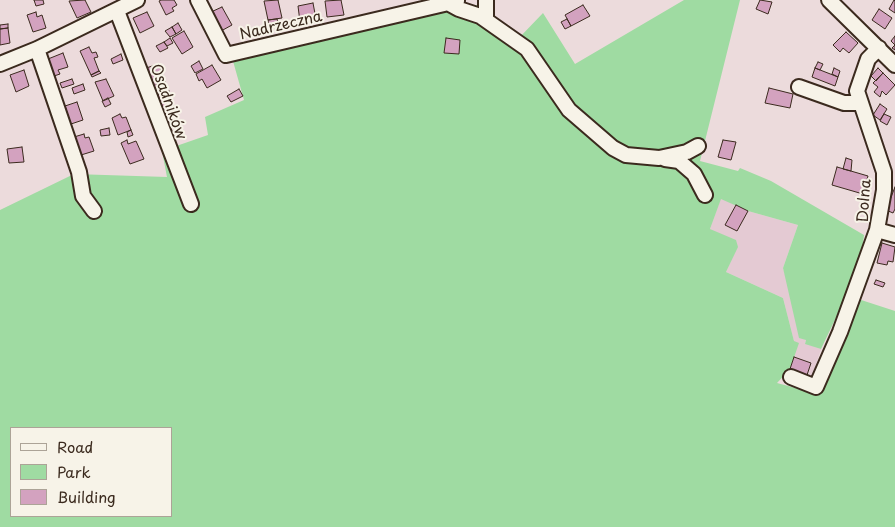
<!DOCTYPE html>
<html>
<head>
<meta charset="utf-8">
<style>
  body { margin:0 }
  #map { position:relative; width:895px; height:527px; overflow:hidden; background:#ecdbdc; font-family:"Playpen Sans",sans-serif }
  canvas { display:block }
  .legend { position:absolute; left:10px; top:427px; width:162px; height:90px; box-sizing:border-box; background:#f7f3e8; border:1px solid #aca397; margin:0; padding:6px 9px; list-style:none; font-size:15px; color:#3b2a1e }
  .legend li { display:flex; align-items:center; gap:10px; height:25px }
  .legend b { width:25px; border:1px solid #aca397 }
</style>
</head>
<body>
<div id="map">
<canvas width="895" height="527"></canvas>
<ul class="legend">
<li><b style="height:6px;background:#f7f3e8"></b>Road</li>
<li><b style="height:14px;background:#9fdba2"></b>Park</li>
<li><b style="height:14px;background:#d3a2bf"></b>Building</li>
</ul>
</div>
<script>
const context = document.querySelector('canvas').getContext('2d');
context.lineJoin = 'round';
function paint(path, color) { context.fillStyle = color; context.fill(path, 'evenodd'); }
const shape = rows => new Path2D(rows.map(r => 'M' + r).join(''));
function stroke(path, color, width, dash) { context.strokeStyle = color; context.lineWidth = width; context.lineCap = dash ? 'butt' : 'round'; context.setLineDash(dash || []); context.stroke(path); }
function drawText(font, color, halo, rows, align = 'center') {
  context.font = font + ' "Playpen Sans",sans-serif'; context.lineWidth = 4; context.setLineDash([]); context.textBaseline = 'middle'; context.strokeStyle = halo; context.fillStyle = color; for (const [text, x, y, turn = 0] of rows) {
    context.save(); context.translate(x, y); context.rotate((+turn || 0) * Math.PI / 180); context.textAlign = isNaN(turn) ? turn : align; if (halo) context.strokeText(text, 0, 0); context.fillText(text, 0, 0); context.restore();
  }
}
paint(shape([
  [721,198,748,211,798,225,783,268,806,340,805,343,821,349,812,377,790,369,794,357,794,341,783,298,726,272,737,247,710,229]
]), '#e4cad3');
paint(shape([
  [684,0,740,0,700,161,738,171,740,168,771,181,864,235,860,267,821,349,805,344,806,340,799,338,783,268,798,225,748,211,721,199,710,229,736,240,738,247,726,272,783,298,794,341,799,343,790,369,777,383,814,393,855,298,895,311,895,527,0,527,0,210,74,174,167,177,162,151,208,135,205,117,244,100,229,47,477,5,518,39,543,13,575,64],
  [11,428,171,428,171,516,11,516]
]), '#9fdba2');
const building = shape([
  [34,0,43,0,44,4,36,6,34,0],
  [85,0,91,12,77,18,69,1,85,0],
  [161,0,174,0,177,5,172,8,174,11,166,15,159,1,161,0],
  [278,0,282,18,268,20,264,1,278,0],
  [341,0,344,15,327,17,325,1,341,0],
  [760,0,772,2,768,14,756,9,760,0],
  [894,0,895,1,895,13,889,9,894,0],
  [313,3,316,19,300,22,298,6,313,3],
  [583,5,590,16,571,26,565,15,583,5],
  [222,7,232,25,221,31,211,12,222,7],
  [879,9,892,18,885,29,872,20,879,9],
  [36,12,37,17,42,15,46,28,33,32,27,15,36,12],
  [147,12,154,26,140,33,133,18,147,12],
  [277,19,279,25,269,27,268,20,277,19],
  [567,19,571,26,565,29,561,22,567,19],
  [178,23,182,30,176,34,172,27,178,23],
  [8,24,8,28,0,29,0,25,8,24],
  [172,27,176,34,170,37,165,31,172,27],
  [8,28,10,43,0,45,0,29,8,28],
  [184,31,193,47,182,54,172,38,184,31],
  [846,32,858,43,849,53,843,48,840,52,833,45,846,32],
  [895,36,895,50,892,48,895,45,891,41,895,36],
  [170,38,173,43,167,46,164,42,170,38],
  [446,38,460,40,459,54,444,53,446,38],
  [164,42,168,48,160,52,156,46,164,42],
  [89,47,92,53,96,52,98,57,94,58,99,71,91,75,80,51,89,47],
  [63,53,68,67,58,70,60,74,54,76,48,59,63,53],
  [121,54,123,60,113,64,111,59,121,54],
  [199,61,203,69,195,73,191,66,199,61],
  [818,62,823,64,820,70,815,68,818,62],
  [159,64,165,82,156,84,158,88,153,90,146,68,159,64],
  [212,65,221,80,207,88,202,79,199,81,196,74,212,65],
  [815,68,838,77,835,86,812,77,815,68],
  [834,68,840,71,838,77,832,74,834,68],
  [878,68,883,73,876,81,871,76,878,68],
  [24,70,29,86,16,92,10,75,24,70],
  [99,71,101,73,92,77,91,75,99,71],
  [883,73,895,85,886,95,882,91,880,97,874,92,878,87,873,83,883,73],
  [72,79,74,84,62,88,60,83,72,79],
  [106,79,114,96,103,101,95,82,106,79],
  [83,84,85,90,74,94,72,88,83,84],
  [769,88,793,94,790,108,765,103,769,88],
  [239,89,243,96,231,102,227,96,239,89],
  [169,91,174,107,161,112,156,95,169,91],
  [108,98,111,104,105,107,102,101,108,98],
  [77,102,83,120,71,124,65,106,77,102],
  [880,104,887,109,880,120,873,115,880,104],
  [174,107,176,113,170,115,168,110,174,107],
  [120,114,122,118,126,117,131,130,118,135,112,118,120,114],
  [884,114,891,117,887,125,880,121,884,114],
  [109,128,110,135,101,136,100,130,109,128],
  [131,130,133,135,128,137,127,132,131,130],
  [84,134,85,138,89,137,94,151,81,155,74,137,84,134],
  [127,140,128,144,136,141,144,159,130,164,121,143,127,140],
  [723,140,736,142,731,160,718,157,723,140],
  [22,147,24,162,9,163,7,149,22,147],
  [846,158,852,160,851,171,843,169,846,158],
  [837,167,868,176,863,194,832,185,837,167],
  [895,187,895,209,893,213,886,210,895,187],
  [736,205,748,211,737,231,725,225,736,205],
  [882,243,895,247,893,262,888,261,887,265,877,263,882,243],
  [876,280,885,283,883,287,874,284,876,280],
  [794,357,811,363,807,375,790,369,794,357]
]);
paint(building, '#d3a2bf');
stroke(building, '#3b2a1e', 1);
const minor = shape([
  [198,0,226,55,457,1],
  [486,0,486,20],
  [829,0,895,65],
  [448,3,459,9,480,16,527,49,569,110,613,148,626,155,659,158,687,152,698,146],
  [117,11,191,204],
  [879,48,868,59,857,91,884,172,884,190,877,230,895,235],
  [37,49,79,172,83,196,94,211],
  [0,64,37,49,137,0],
  [799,87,844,103,861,103],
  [665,159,679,161,694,174,705,195],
  [791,377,816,387,840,332,877,230]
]);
stroke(minor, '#3b2a1e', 18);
stroke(minor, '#f7f3e8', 14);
drawText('15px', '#3b2a1e', '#f7f3e8', [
  ["Nadrzeczna",281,26,-13],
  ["Osadników",168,102,70],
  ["Dolna",865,201,-86]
]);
</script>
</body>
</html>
